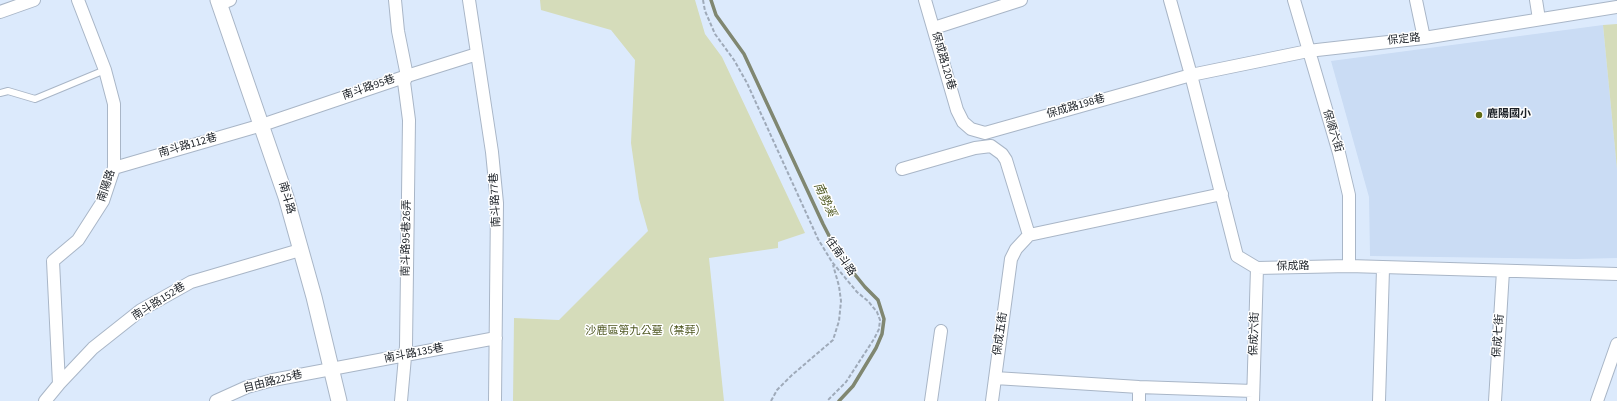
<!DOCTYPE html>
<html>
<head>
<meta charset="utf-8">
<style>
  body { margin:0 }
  canvas { display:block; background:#dceafc }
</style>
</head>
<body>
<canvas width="1617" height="401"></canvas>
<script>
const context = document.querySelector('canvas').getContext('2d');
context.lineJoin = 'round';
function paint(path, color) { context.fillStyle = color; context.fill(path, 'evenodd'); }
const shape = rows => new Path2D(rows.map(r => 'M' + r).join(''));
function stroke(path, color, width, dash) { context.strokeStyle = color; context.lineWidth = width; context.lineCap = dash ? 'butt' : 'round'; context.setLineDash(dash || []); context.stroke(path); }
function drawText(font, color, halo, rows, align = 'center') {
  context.font = font + ' "Source Sans 3","Noto Sans TC",sans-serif'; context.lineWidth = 3; context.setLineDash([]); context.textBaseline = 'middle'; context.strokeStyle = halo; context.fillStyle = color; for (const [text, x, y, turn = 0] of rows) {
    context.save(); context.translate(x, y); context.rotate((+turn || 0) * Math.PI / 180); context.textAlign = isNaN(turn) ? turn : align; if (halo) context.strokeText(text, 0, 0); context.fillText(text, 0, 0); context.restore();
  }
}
paint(shape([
  [1603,25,1617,169,1617,258,1576,259,1370,256,1369,197,1331,61]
]), '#cadcf4');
paint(shape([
  [540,0,695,0,705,34,722,57,805,233,778,242,778,248,709,258,724,401,513,401,514,318,559,320,648,231,639,199,631,143,635,60,611,30,541,10],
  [1617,24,1617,169,1603,25]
]), '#d5dcba');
stroke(shape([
  [711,0,716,15,744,54,823,224,839,255,865,287,878,300,884,319,882,334,876,348,853,386,839,401]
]), '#808771', 3.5);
const service = shape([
  [0,93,8,91,35,99,105,70]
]);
const minor = shape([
  [395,0,398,31,407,76,404,82,409,120,406,346,401,401],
  [469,0,492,152,497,203,495,401],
  [925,0,957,110,963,122,971,129,985,133,1191,75,1308,51,1424,38,1617,7],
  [1170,0,1191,75,1237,256,1257,268,1349,266,1617,274],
  [1294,0,1339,153,1349,195,1349,266],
  [1416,0,1424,38],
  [1536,0,1539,19],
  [220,4,230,0],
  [0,12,34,0],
  [934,28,1021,0],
  [114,168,262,125,407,76,477,54],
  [902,169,975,148,991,146,1002,154,1006,160,1029,235],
  [995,378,1139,387,1253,391],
  [59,384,53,261,78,240,103,201,114,168,114,104,105,70,78,0],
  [45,401,59,384,93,348,141,310,191,282,300,250],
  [216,401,247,387,273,380,496,338],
  [931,401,941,331],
  [992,401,1011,259,1016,249,1029,235,1222,194],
  [1139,401,1139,387],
  [1253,401,1257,268],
  [1379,401,1383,269],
  [1495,401,1503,271],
  [1597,401,1617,344]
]);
const tertiary = shape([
  [218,0,286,197,314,297,339,401]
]);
stroke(service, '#a9b6c7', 8);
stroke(minor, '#a9b6c7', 14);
stroke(tertiary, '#a9b6c7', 17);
stroke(shape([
  [703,0,705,11,715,34,734,60,747,83,818,239,832,262,857,292,868,301,877,312,880,320,879,329,874,339,846,382,827,401],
  [771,401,777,390,792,375,833,340,839,321,841,301,839,286,833,265]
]), '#9faab9', 2, [4, 2]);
stroke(service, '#fff', 6);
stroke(minor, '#fff', 12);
stroke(tertiary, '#fff', 15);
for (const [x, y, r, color] of [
  [1479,115,4,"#5f6b13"]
]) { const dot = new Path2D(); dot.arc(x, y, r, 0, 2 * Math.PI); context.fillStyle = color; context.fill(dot); stroke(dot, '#fff', 1.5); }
drawText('11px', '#1a1f25', '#fff', [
  ["保定路",1404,40,-6],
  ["保成路120巷",943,61,74],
  ["南斗路95巷",369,88,-19],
  ["保成路198巷",1076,107,-16],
  ["保順六街",1332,131,73],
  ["南斗路112巷",188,146,-16],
  ["南陽路",107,186,-71],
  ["南斗路",286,198,74],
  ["南斗路77巷",496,200,-93],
  ["南斗路95巷26弄",407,238,-89],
  ["往南斗路",840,257,55],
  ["保成路",1293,267,-1],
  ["南斗路152巷",159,302,-32],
  ["保成五街",1001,334,-82],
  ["保成六街",1255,334,-88],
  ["保成七街",1499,336,-86],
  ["南斗路135巷",414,354,-11],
  ["自由路225巷",273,382,-14]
]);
drawText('bold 11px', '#1a1f25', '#fff', [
  ["鹿陽國小",1487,115]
], 'left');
drawText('11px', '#4e5721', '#fff', [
  ["沙鹿區第九公墓（禁葬）",646,332]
]);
drawText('italic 12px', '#535c26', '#fff', [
  ["南勢溪",824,200,65]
]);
</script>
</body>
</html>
